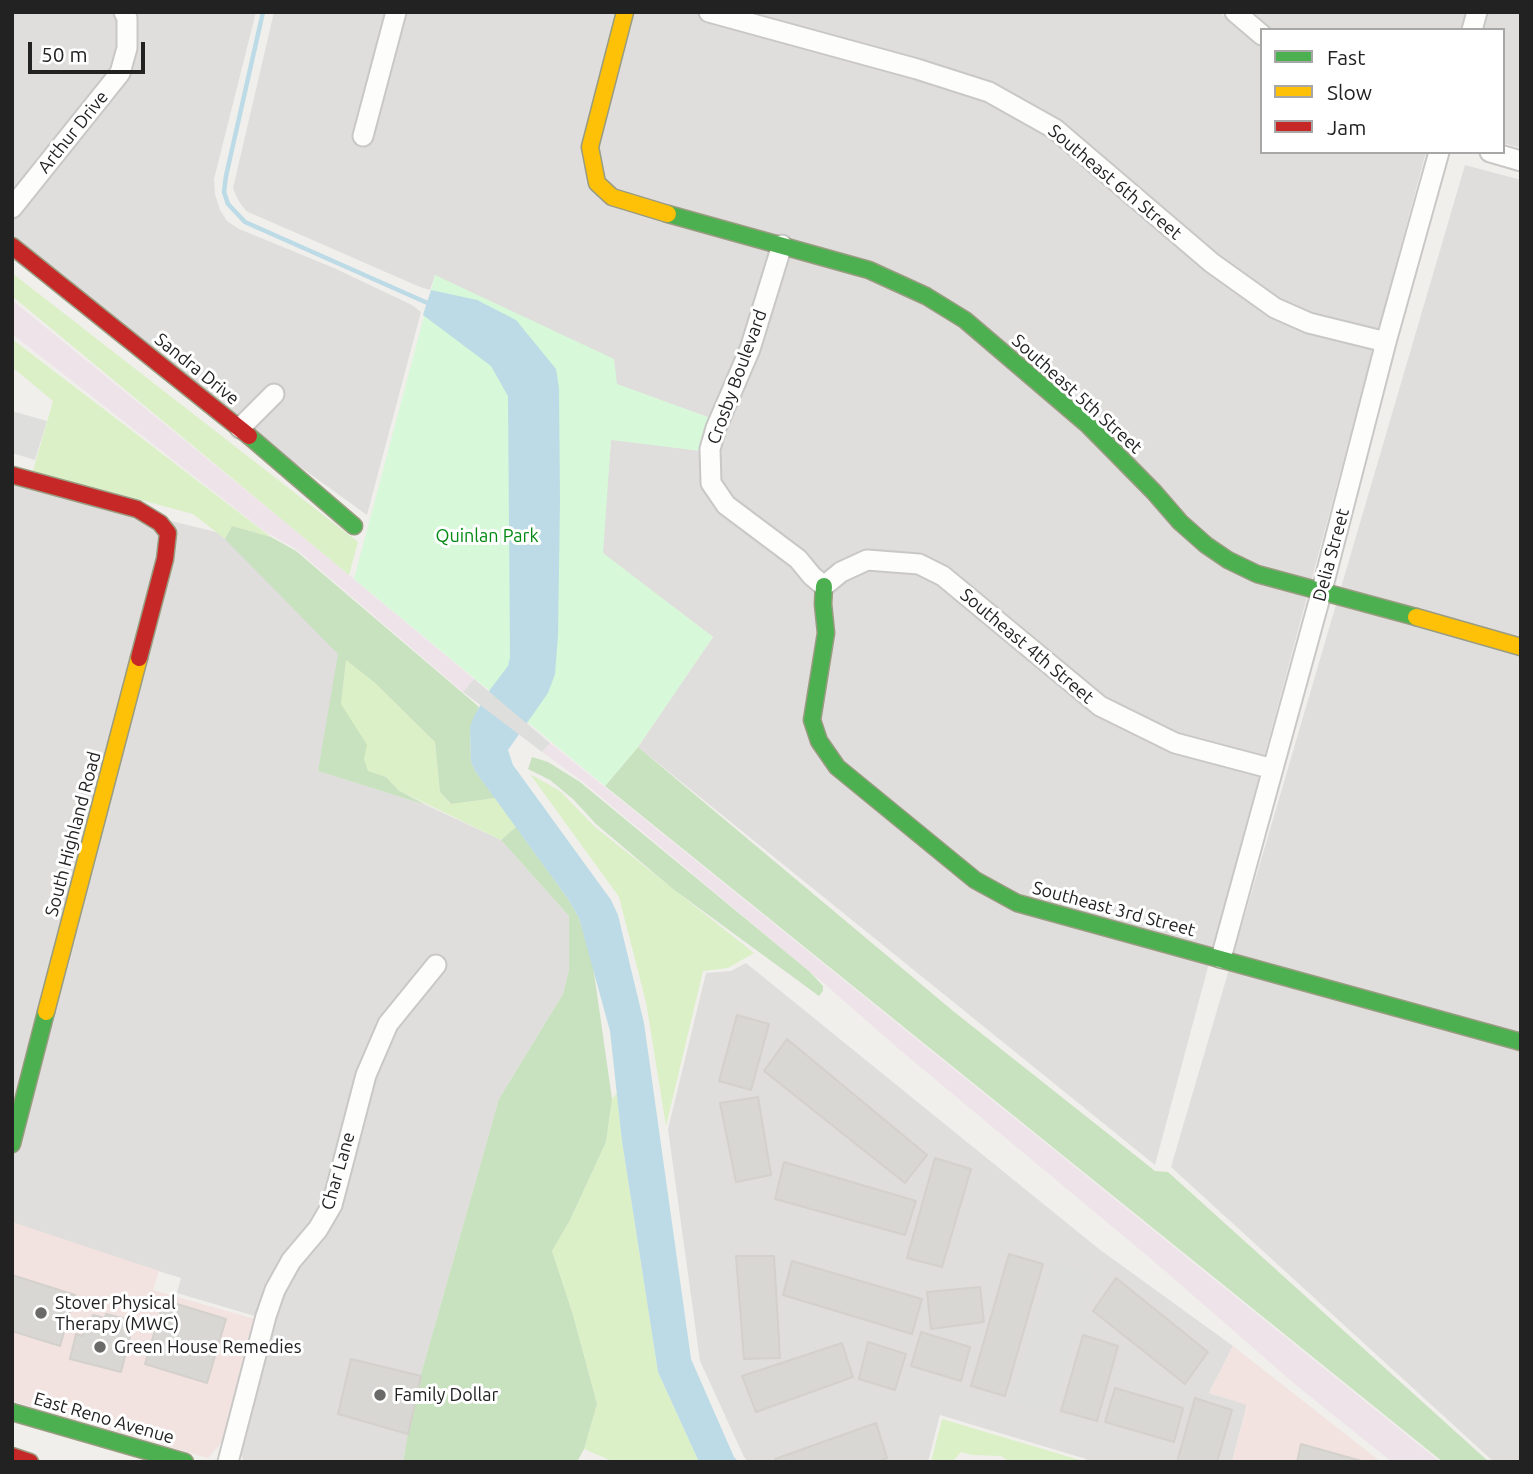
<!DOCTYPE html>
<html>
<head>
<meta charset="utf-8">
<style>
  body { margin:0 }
  #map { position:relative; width:1533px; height:1474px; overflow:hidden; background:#f0efeb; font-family:Ubuntu,sans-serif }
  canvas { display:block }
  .frame { position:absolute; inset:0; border:14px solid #222; pointer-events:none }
  .legend { position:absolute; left:1260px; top:28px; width:245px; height:126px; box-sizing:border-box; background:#fff; border:2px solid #a7a7a7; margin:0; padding:9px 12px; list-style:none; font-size:21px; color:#222 }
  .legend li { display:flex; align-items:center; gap:14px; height:35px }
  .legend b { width:35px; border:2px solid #a7a7a7 }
  .scale { position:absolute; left:28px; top:42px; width:117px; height:32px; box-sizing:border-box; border:4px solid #222; border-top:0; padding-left:9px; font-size:21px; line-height:24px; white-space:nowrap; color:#222; -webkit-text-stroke:5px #fff; paint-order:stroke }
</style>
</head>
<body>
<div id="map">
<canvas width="1533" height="1474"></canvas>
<div class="frame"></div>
<ul class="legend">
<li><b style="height:9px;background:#4caf50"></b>Fast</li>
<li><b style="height:9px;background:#ffc107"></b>Slow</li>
<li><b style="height:9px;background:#c62828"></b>Jam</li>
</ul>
<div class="scale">50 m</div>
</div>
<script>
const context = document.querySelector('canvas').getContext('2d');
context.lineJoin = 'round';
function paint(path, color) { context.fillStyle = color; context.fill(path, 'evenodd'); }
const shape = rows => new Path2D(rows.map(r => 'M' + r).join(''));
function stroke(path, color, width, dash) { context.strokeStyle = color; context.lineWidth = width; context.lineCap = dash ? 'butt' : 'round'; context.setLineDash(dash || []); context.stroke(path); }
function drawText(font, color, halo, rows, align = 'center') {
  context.font = font + ' Ubuntu,sans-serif'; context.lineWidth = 6; context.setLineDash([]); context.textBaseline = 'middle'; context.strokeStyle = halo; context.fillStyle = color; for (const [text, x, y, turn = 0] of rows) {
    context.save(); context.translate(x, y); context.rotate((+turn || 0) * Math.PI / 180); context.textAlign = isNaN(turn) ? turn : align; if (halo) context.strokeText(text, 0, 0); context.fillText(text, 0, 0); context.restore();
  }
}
paint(shape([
  [12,12,256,12,214,179,215,194,220,210,227,221,239,229,334,268,412,305,421,312,367,515,12,259],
  [274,12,1219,12,1262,46,1262,152,1426,152,1155,1165,638,747,713,637,602,553,611,439,701,451,713,419,616,384,435,275,430,290,420,287,246,211,238,200,233,188],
  [1252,12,1521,12,1521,148,1503,143,1503,30,1272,30],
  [1465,165,1521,180,1521,1462,1494,1462,1171,1167],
  [12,482,220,533,340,655,318,771,426,805,501,840,569,916,569,970,563,994,499,1099,414,1399,403,1462,244,1462,240,1453,275,1322,177,1293,181,1278,12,1226],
  [746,963,1099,1249,1233,1346,1209,1393,1247,1404,1232,1462,1086,1462,1086,1459,940,1415,928,1462,748,1462,744,1457,700,1361,668,1129,706,973,731,971]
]), '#dfdedc');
paint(shape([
  [12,1222,159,1271,153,1290,255,1319,222,1442,208,1458,12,1401],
  [1233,1346,1381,1462,1232,1462,1247,1405,1209,1393]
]), '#f2e3e0');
paint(shape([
  [12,300,302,536,474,679,463,692,296,549,264,531,12,334],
  [550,743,982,1092,1440,1462,1392,1462,1297,1386,1157,1264,900,1050,828,987,582,781,542,752]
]), '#eee3e9');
paint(shape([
  [12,411,47,421,35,460,12,453],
  [1052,1262,1092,1273,1053,1413,1012,1401]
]), '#dededc');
paint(shape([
  [12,273,358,542,349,575,12,296],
  [12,339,271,537,232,526,225,539,193,514,33,471,53,401,12,367],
  [346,660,375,683,435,742,440,792,450,804,495,798,516,827,501,840,398,790,386,777,368,771,341,704],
  [530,774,560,791,595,827,754,953,728,968,703,971,666,1126,646,1002,619,897],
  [617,1093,622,1141,658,1372,699,1462,614,1462,584,1449,597,1404,573,1315,552,1251,570,1220,606,1142,612,1099],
  [942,1419,1083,1461,1083,1462,1010,1462,1001,1456,972,1455,961,1452,952,1462,931,1462]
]), '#dbf0c7');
paint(shape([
  [232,526,271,537,296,551,479,707,470,727,471,762,475,771,495,798,451,804,440,792,435,742,375,683,346,660,341,704,367,745,364,759,368,771,386,777,398,790,426,805,318,771,338,654,225,539],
  [638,747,953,1011,1155,1171,1168,1172,1489,1462,1443,1462,605,786],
  [532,757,548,762,580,782,810,972,823,986,823,991,819,996,673,889,596,824,573,799,550,780,528,769],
  [516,827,568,899,579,918,593,966,612,1099,606,1142,570,1220,552,1251,573,1315,597,1404,584,1449,577,1462,403,1462,414,1399,499,1099,563,994,569,970,569,916,501,840]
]), '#c8e1be');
paint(shape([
  [435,275,614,359,617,384,713,419,702,451,611,440,603,553,713,637,638,747,605,786,354,579]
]), '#d7f8d9');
paint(shape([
  [431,290,477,300,516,320,556,369,559,388,560,501,558,636,555,674,548,693,508,750,513,765,611,900,618,915,644,1023,691,1359,734,1457,739,1462,699,1462,658,1372,622,1141,610,1031,579,918,568,899,475,771,471,762,470,727,474,716,489,691,508,666,510,657,508,396,491,366,423,315]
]), '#bcdbe6');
paint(shape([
  [474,679,550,743,542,752,463,692]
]), '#dededd');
stroke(shape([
  [263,12,226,176,224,192,228,204,245,222,432,305]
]), '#bcdbe6', 4.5);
const building = shape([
  [737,1015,769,1024,751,1090,719,1081,737,1015],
  [787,1039,927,1155,905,1183,764,1071,787,1039],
  [758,1097,771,1175,736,1182,720,1103,758,1097],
  [935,1158,971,1169,942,1267,907,1258,935,1158],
  [784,1162,916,1201,905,1235,775,1199,784,1162],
  [1009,1254,1043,1264,1005,1396,971,1386,1009,1254],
  [736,1256,774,1256,780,1358,744,1359,736,1256],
  [792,1261,922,1299,912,1334,783,1295,792,1261],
  [12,1275,75,1295,60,1346,12,1331,12,1275],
  [1116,1278,1208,1352,1185,1384,1093,1311,1116,1278],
  [980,1287,984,1322,931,1329,927,1292,980,1287],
  [164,1300,226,1319,207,1383,145,1364,164,1300],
  [106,1314,134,1321,121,1372,70,1359,76,1334,83,1336,85,1324,91,1326,93,1315,105,1318,106,1314],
  [921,1332,970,1347,961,1381,911,1366,921,1332],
  [1083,1335,1118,1346,1097,1421,1061,1411,1083,1335],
  [868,1342,906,1354,895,1390,859,1379,868,1342],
  [842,1343,853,1377,756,1412,742,1376,842,1343],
  [351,1359,421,1376,408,1434,338,1414,351,1359],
  [1115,1388,1183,1408,1174,1442,1105,1422,1115,1388],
  [1195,1398,1232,1410,1217,1462,1177,1462,1195,1398],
  [876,1423,887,1458,878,1462,776,1462,775,1459,876,1423],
  [1301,1444,1365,1462,1297,1462,1301,1444]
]);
paint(building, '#d8d7d3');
stroke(building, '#d4d0cc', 2);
const street = shape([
  [709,12,917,69,989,92,1055,129,1212,263,1275,308,1309,323,1386,342],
  [1235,12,1262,35],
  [1472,30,1477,12],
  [363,136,396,12],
  [1490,152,1521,161],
  [12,208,120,73,127,48,127,18,124,12],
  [782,245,750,349,716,428,710,449,711,483,726,505,798,559,812,576,824,586,841,572,867,560,919,564,943,576,1100,706,1175,743,1273,769],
  [240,428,274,394],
  [1221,958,1322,590,1386,342,1439,152],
  [228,1462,266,1316,275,1290,291,1261,318,1229,332,1205,366,1075,388,1024,436,965]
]);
const fast = shape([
  [668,214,869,270,926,296,965,320,1088,425,1154,492,1180,522,1206,545,1228,560,1257,574,1416,617],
  [249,436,354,526],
  [824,586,823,604,826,633,812,720,819,741,837,767,975,880,1017,903,1521,1042],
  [12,1144,46,1012],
  [12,1412,185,1462]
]);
const slow = shape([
  [625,12,590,147,597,183,612,197,668,214],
  [1416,617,1521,647],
  [46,1012,139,658]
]);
const jam = shape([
  [12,246,249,436],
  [12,475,137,509,160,523,168,533,165,559,139,658],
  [12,1456,30,1462]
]);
stroke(street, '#c9c8c7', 23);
stroke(fast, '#999c81', 19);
stroke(slow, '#999c81', 19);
stroke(jam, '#999c81', 19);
stroke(street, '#fdfdfc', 19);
stroke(fast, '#4caf50', 16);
stroke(slow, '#ffc107', 16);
stroke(jam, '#c62828', 16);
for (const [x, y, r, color] of [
  [41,1313,7,"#6a6a68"],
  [100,1347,7,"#6a6a68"],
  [380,1395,7,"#6a6a68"]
]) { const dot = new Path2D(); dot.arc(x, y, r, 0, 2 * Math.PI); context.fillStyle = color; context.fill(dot); stroke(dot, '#fff', 2.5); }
drawText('18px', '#222', '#fff', [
  ["Arthur Drive",73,132,-51],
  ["Southeast 6th Street",1115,182,40],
  ["Sandra Drive",197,369,39],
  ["Crosby Boulevard",737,377,-70],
  ["Southeast 5th Street",1077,394,42],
  ["Delia Street",1331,555,-75],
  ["Southeast 4th Street",1027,646,40],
  ["South Highland Road",73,834,-75],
  ["Southeast 3rd Street",1114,909,15],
  ["Char Lane",338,1171,-74],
  ["East Reno Avenue",104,1418,16]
]);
drawText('18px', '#028913', '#fff', [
  ["Quinlan Park",487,536]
]);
drawText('18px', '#222', '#fff', [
  ["Stover Physical",55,1303],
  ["Therapy (MWC)",55,1324],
  ["Green House Remedies",114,1347],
  ["Family Dollar",394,1395]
], 'left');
</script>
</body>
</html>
